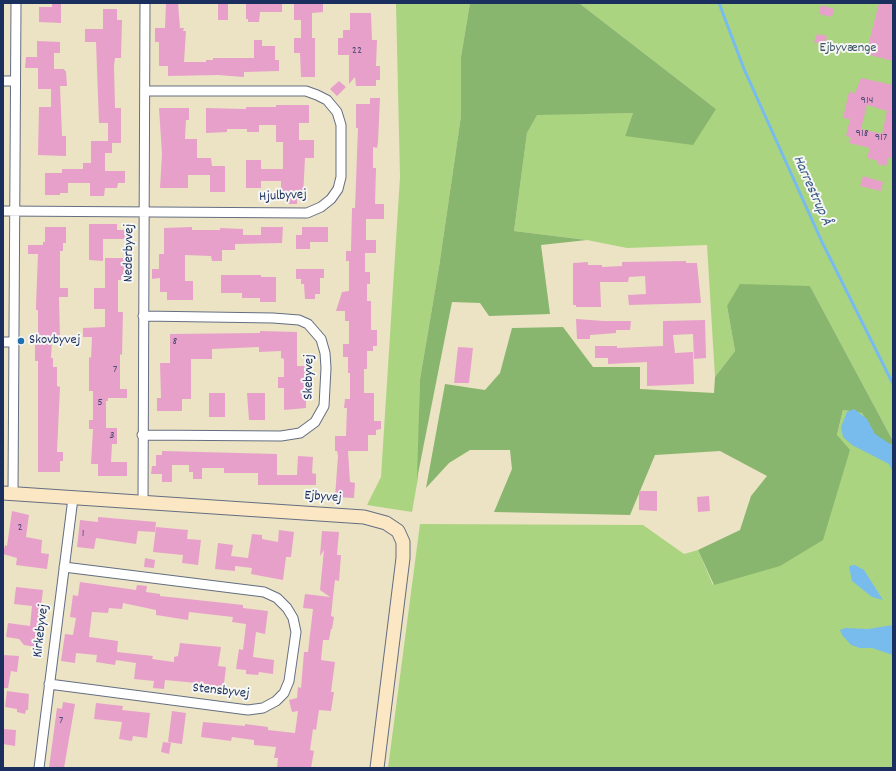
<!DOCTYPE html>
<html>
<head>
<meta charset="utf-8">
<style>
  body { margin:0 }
  #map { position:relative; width:896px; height:771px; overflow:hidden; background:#ebe3c4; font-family:Dekko,sans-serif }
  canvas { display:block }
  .frame { position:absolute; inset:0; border:4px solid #1b2f5e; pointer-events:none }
</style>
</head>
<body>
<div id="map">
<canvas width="896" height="771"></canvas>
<div class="frame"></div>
</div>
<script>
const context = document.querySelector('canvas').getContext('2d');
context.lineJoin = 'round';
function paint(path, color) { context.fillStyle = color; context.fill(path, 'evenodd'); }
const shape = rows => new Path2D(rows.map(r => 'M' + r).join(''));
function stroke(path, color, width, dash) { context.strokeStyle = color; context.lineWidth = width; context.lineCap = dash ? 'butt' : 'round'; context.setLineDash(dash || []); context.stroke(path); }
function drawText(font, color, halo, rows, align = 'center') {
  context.font = font + ' Dekko,sans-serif'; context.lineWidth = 4; context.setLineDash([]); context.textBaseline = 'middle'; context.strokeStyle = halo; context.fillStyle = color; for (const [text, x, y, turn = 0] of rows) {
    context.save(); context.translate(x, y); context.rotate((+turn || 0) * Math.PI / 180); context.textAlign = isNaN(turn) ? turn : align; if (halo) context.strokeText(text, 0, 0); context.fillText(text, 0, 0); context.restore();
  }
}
paint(shape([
  [396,3,470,3,461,57,461,116,439,267,420,379,418,478,412,512,367,505,381,477,400,177],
  [579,3,893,3,893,441,810,286,727,306,735,351,715,377,707,245,627,248,587,240,514,231,527,133,537,114,633,113,625,136,716,109],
  [843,410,862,413,879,442,893,445,893,768,388,768,420,524,643,525,684,554,698,550,713,585,837,436]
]), '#abd480');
paint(shape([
  [470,3,579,3,716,109,693,145,625,136,633,113,537,115,527,133,514,231,587,240,541,245,550,314,489,316,480,303,452,302,417,479,420,379,439,267,461,116,461,57],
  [740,284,810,286,893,441,893,445,879,442,862,413,843,410,837,435,850,450,823,540,780,566,714,585,698,550,740,530,751,496,767,476,720,451,655,455,630,515,494,512,512,469,510,450,470,450,449,463,426,488,445,384,485,390,500,373,512,328,563,327,593,367,640,367,640,389,714,393,715,377,735,351,727,306]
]), '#88b66e');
paint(shape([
  [854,409,867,419,875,434,893,446,893,472,889,464,852,445,843,437,841,427,847,412],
  [855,565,864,570,883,600,872,597,852,581,849,566],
  [893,625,893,655,872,648,860,648,851,645,842,635,840,630,845,628,868,629]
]), '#78bbed');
stroke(shape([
  [719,3,744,69,822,242,893,384]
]), '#78bbed', 3);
paint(shape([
  [52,3,61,3,61,23,39,22,39,7,52,7],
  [166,3,178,3,180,28,184,28,183,31,186,31,184,62,206,62,206,60,213,60,213,58,254,58,254,40,262,40,262,46,275,46,275,60,279,60,279,71,244,72,244,77,218,75,168,76,168,66,159,66,159,42,155,42,155,28,165,28],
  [218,3,228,3,228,20,218,20],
  [246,3,282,3,282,12,260,12,259,22,248,22,248,19,246,19],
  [301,3,323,3,323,12,312,13,312,38,315,38,315,77,301,77,300,53,294,53,294,38,301,38,301,20,294,20,294,4],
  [879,3,893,3,893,61,866,54],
  [821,5,834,9,832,17,819,14],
  [103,9,117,9,117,20,122,20,121,58,115,58,114,65,115,108,121,108,121,143,112,143,112,153,105,153,105,171,125,171,125,183,118,183,117,188,105,188,104,196,90,196,90,183,68,183,68,193,60,193,60,195,45,195,45,173,62,173,62,169,83,169,83,163,91,163,91,141,108,141,108,123,99,123,96,42,85,42,85,29,103,29],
  [350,13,371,13,372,40,377,40,376,66,380,66,380,80,376,80,376,86,356,86,355,77,349,84,349,55,338,55,338,38,343,38,343,30,350,30],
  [817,34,827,36,825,45,814,42],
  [37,41,60,42,60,53,54,53,54,69,64,69,65,71,66,71,67,86,60,86,62,136,66,136,66,156,38,155,39,107,51,107,51,89,38,89,38,68,25,68,26,57,37,57],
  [861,78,893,85,893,153,892,158,889,157,886,166,878,164,878,161,867,158,870,148,849,143,851,138,846,136,850,119,843,118,849,92,855,93],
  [867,105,887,111,882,134,861,129],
  [339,81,346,87,337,96,330,89],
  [370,98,380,98,378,142,377,148,373,147,373,168,376,168,375,204,384,204,384,219,366,219,366,240,376,240,376,253,365,253,365,272,370,272,370,284,367,284,367,301,371,301,371,330,377,330,377,346,373,346,373,351,367,351,367,369,364,369,364,393,374,393,374,421,381,421,381,429,376,430,376,435,368,435,368,451,348,451,350,482,355,483,354,498,335,497,338,456,337,451,335,451,335,436,346,436,347,408,344,408,345,399,350,399,350,373,348,373,348,357,343,357,343,344,349,344,349,321,345,321,345,311,336,311,342,292,349,291,349,261,346,261,346,251,351,251,352,208,355,208,358,128,356,128,356,104,370,104],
  [276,105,309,105,309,123,299,123,299,140,314,140,314,158,305,158,303,197,297,196,297,204,288,204,288,197,281,197,281,181,261,181,261,188,246,188,246,160,261,160,261,169,283,169,283,142,276,142,276,125,259,125,259,132,247,132,247,129,227,129,227,132,206,133,206,108,246,109,246,107,276,107],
  [159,108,189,108,189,120,186,120,185,139,197,139,197,158,211,158,212,166,225,166,225,192,210,192,210,175,188,175,188,188,160,188,162,154],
  [863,176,883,182,881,191,860,186],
  [89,224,117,224,117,230,126,230,126,239,103,239,103,261,89,260],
  [45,227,66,227,66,243,63,243,63,251,60,251,60,288,68,288,68,297,59,297,60,340,52,340,51,358,53,358,53,367,57,367,57,386,60,387,57,452,63,452,63,461,60,461,60,472,38,472,38,361,35,361,35,343,38,343,38,310,36,310,36,305,38,254,28,254,28,245,43,245,43,242,45,242],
  [192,227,192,230,220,230,220,228,243,229,243,235,261,235,261,227,283,227,282,243,235,244,235,250,222,250,222,261,212,261,211,256,185,255,185,281,193,281,193,300,167,300,167,292,160,292,160,278,152,279,152,269,159,269,159,254,164,254,164,228],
  [302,227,328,227,328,242,310,242,310,249,296,249,296,235,302,235],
  [105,258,123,258,123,260,129,260,129,276,121,276,121,280,118,280,118,312,123,312,122,355,120,354,120,389,127,389,127,398,108,398,108,401,106,401,106,428,117,428,117,444,112,444,111,462,127,462,127,476,98,476,98,464,91,464,93,429,89,429,89,420,93,420,93,391,89,391,89,357,91,358,92,337,83,337,83,328,105,327,105,309,94,309,94,288,105,288],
  [686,261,686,263,697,263,701,303,629,305,628,295,646,294,645,276,629,277,628,282,600,282,601,307,576,307,576,305,573,305,573,263,588,262,588,265,602,265,602,267,622,266,622,262],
  [296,269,324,269,324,278,320,278,320,294,315,294,315,299,305,299,304,284,301,284,301,279,296,279],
  [221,275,261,275,261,277,276,277,276,302,260,302,260,298,242,298,242,293,221,293],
  [576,319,604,321,631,321,630,330,616,330,616,333,590,335,590,339,577,339],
  [705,320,706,358,694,359,693,334,673,335,675,353,693,352,694,384,647,386,647,362,608,364,608,358,595,358,595,346,617,346,617,348,663,346,663,321],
  [260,331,297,332,297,366,310,366,310,377,306,377,306,408,284,410,284,388,278,388,278,377,284,377,284,359,281,358,281,351,259,352,259,347,212,349,212,359,191,359,191,399,182,399,182,411,157,411,157,398,161,398,160,363,170,363,170,334,260,333],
  [458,347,473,348,469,383,454,383],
  [209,393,225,393,225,417,209,417],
  [247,393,265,393,265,420,249,420],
  [162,451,277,454,277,475,297,475,298,456,313,457,312,473,316,474,316,485,258,485,258,473,224,473,224,468,202,468,202,479,193,479,193,472,189,472,189,465,172,465,172,482,162,482,162,474,151,474,152,466,156,466,156,455,162,455],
  [639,491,657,491,657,511,639,510],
  [709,496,710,511,698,512,697,497],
  [12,511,29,515,26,537,42,540,41,553,49,554,47,569,16,565,17,558,3,554,5,545,7,546],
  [98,517,156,522,155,532,138,531,136,544,96,538,94,549,77,547,80,520,98,522],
  [156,527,188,530,187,539,201,540,198,565,182,563,183,555,153,552],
  [279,530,294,532,291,557,286,557,283,580,251,574,252,568,235,566,235,571,215,569,218,543,233,545,231,556,248,558,252,534,262,535,262,539,278,542],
  [322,531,339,532,337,555,341,555,339,581,335,580,333,597,331,616,334,617,332,629,331,629,329,640,323,640,321,660,335,662,331,692,334,692,331,711,319,710,316,730,313,729,310,750,314,751,311,768,277,768,278,758,274,758,276,747,254,745,254,740,232,737,231,741,201,737,203,722,245,726,245,724,268,727,268,730,295,733,298,711,292,712,289,700,297,698,298,687,301,688,304,652,308,652,313,609,303,608,305,594,330,597,320,590,324,550,320,556],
  [145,558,155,560,154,568,144,567],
  [80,582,136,590,137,585,147,586,146,592,160,594,160,596,243,605,243,608,268,611,265,634,256,632,253,657,274,660,273,674,259,672,258,675,246,674,246,670,236,669,239,649,243,650,246,624,232,622,233,617,189,612,188,620,156,615,156,610,123,603,122,609,109,608,108,613,92,612,89,637,118,641,117,652,153,656,152,659,174,662,174,657,178,656,180,643,221,647,218,666,226,667,223,692,206,690,207,684,165,680,164,689,153,688,154,681,134,679,136,663,116,660,115,665,96,662,97,655,76,653,75,663,61,661,65,634,73,635,76,618,70,617,73,595,78,596],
  [16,587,43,590,36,647,24,645,19,639,6,637,8,623,30,626,32,606,14,604],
  [3,655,19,656,17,672,11,671,8,688,3,688],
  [7,691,29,694,28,710,26,710,25,714,17,712,17,709,5,707],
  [63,702,75,704,64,768,49,768,57,708,62,709],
  [96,703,123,706,122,710,150,713,147,738,133,736,132,741,119,739,122,722,94,719],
  [172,711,186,713,182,744,168,742],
  [3,729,16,730,15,746,3,744],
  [163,742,171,743,169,754,161,752]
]), '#e7a0c9');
const street = shape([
  [3,81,15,81],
  [3,211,307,213,321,207,331,199,338,189,341,177,341,125,337,112,327,100,317,95,306,91,145,91],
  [3,342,14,342],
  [142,435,281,436,300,433,315,422,324,406,326,368,325,353,321,339,308,324,299,320,273,318,143,316],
  [13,494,16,3],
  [143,503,145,3],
  [49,684,248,710,263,708,276,701,284,693,289,681,296,632,293,618,287,608,277,598,264,592,64,567],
  [39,768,73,498]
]);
const secondary = shape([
  [3,493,364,517,386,523,398,531,403,542,403,558,377,768]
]);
stroke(street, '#646e82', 11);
stroke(secondary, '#646e82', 15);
stroke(street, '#fff', 9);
stroke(secondary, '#fbe7c3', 13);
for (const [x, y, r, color] of [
  [21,341,4,"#1f6fb2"]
]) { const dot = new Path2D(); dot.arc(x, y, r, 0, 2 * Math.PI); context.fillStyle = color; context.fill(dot); stroke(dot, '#f6f6f2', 1.5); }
drawText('12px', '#4e4b79', null, [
  ["22",357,51],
  ["914",867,101],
  ["918",862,134],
  ["917",881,138],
  ["8",175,342],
  ["7",115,370],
  ["5",100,403],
  ["3",112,436],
  ["2",20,528],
  ["1",83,534],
  ["7",61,721]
]);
drawText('14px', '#3f5866', '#f6f6f2', [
  ["Ejbyvænge",848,49]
]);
drawText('14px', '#1b2f5e', '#f6f6f2', [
  ["Hjulbyvej",283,197,-3],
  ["Nederbyvej",130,253,-89],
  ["Skebyvej",310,377,-89],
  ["Ejbyvej",323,498,4],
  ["Kirkebyvej",42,631,-83],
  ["Stensbyvej",221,692,6]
]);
drawText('14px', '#1b2f5e', '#f6f6f2', [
  ["Skovbyvej",29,341]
], 'left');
drawText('italic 15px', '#375989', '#f6f6f2', [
  ["Harrestrup Å",811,191,66]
]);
</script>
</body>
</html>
